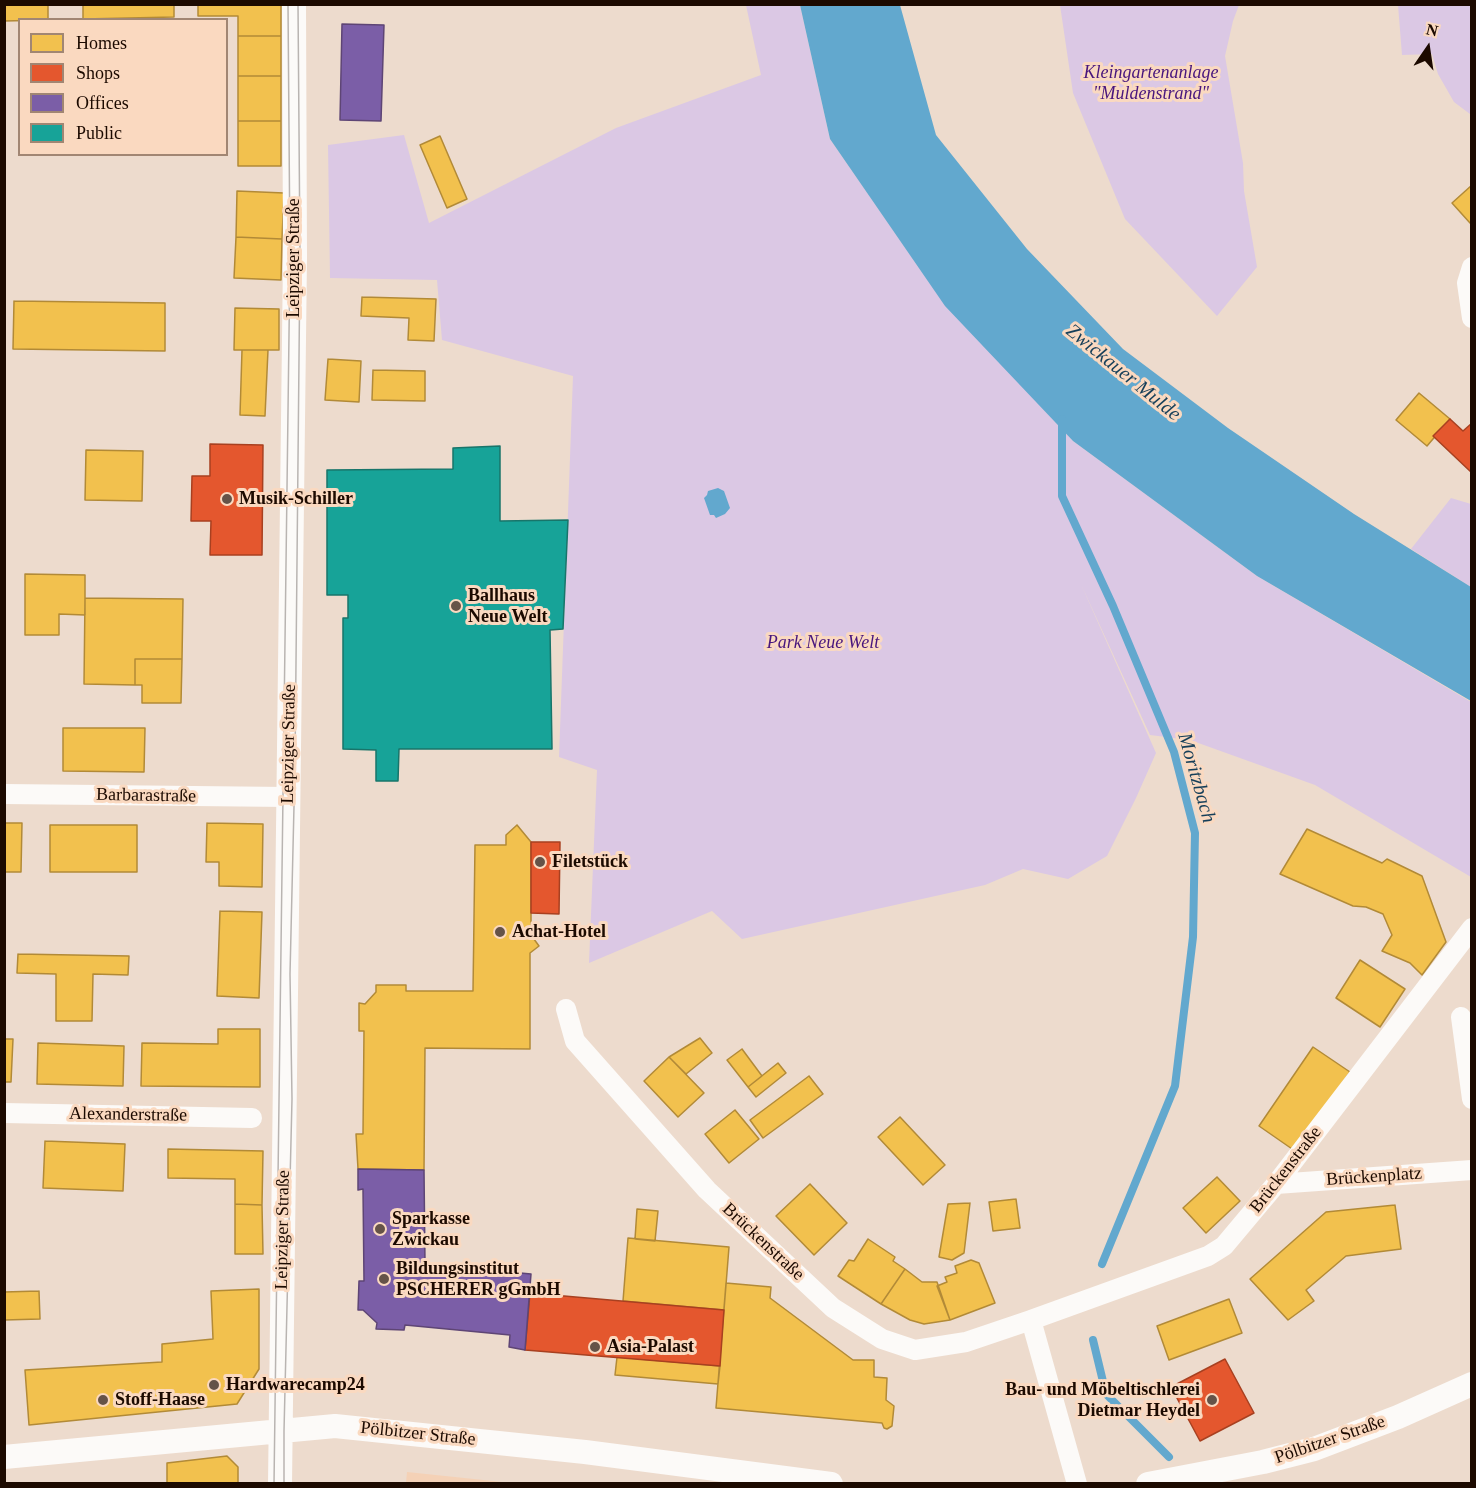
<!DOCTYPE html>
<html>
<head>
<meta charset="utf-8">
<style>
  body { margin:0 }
  #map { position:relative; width:1476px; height:1488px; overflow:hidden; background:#eddbcd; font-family:"Times New Roman",serif }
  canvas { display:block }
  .frame { position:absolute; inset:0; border:6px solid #1c0a00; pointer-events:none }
  .legend { position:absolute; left:18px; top:18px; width:210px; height:138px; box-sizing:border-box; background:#fad9c0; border:2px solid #a18673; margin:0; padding:8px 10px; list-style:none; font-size:18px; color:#1c0a00 }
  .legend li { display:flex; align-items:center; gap:12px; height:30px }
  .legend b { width:30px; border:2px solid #a18673 }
  .north { position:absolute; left:1398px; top:18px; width:60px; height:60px; -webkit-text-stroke:4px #fad9c0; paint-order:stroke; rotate:13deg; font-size:16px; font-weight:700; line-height:24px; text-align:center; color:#1c0a00 }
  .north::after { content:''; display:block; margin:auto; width:21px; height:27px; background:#1c0a00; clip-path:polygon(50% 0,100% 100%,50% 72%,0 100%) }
</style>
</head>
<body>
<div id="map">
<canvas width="1476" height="1488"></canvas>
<div class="frame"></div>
<ul class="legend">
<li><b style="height:16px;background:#f2c14e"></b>Homes</li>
<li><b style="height:16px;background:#e4572e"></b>Shops</li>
<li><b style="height:16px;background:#7b5ea7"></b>Offices</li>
<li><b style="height:16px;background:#17a398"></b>Public</li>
</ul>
<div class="north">N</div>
</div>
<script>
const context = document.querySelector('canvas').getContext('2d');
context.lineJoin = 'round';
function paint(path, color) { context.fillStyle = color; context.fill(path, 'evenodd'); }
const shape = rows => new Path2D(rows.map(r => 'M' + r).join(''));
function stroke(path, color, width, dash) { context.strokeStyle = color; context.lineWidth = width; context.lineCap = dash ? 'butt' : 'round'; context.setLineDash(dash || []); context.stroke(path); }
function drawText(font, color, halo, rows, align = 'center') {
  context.font = font + ' "Times New Roman",serif'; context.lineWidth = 6; context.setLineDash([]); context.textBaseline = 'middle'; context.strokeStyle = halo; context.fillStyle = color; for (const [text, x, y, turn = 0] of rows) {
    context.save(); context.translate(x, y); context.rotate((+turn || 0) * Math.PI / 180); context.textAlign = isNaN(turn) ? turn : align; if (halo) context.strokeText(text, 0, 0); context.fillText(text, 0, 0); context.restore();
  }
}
paint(shape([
  [407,1472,512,1483,406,1483]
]), '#f4d1b6');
paint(shape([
  [746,5,800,5,830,139,940,298,1073,441,1257,576,1471,702,1471,877,1315,785,1190,740,1150,735,1080,582,1156,753,1136,798,1107,856,1068,879,1023,869,985,885,742,939,712,911,589,963,597,770,559,757,573,376,442,340,437,280,330,278,328,145,404,135,429,223,616,128,761,75],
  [1060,5,1239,5,1233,21,1225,56,1243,163,1244,191,1257,267,1217,316,1125,219,1073,93],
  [1398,5,1471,5,1470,114,1454,102,1438,74,1432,54,1402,55],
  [1451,498,1471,504,1471,587,1411,549]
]), '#dbc8e4');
paint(shape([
  [800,5,900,5,936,135,1027,249,1123,349,1228,428,1354,514,1471,587,1471,701,1257,576,1073,441,945,306,830,139],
  [718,488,724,491,730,508,725,514,716,518,714,515,710,515,704,498,707,495,708,491]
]), '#62a8ce');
const homes = shape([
  [4,4,48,4,48,20,4,21,4,4],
  [83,4,174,4,174,17,83,19,83,4],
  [198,4,281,4,281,36,238,36,238,16,198,16,198,4],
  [238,36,281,36,281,76,238,76,238,36],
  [238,76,281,76,281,121,238,121,238,76],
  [238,121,281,121,281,166,238,166,238,121],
  [440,136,467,199,447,208,420,145,440,136],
  [1472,185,1472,222,1470,223,1452,203,1472,185],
  [237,191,284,193,282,239,236,237,237,191],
  [236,237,282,239,281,280,234,278,236,237],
  [362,297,436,299,434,341,408,340,409,318,361,316,362,297],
  [14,301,165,303,165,351,13,349,14,301],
  [235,308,279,309,279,350,234,350,235,308],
  [242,350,268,350,265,416,240,415,242,350],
  [328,359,361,361,359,402,325,400,328,359],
  [373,370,425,371,425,401,372,400,373,370],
  [1419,393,1450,419,1427,446,1396,420,1419,393],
  [86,450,143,451,142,501,85,500,86,450],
  [25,574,85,575,85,615,59,614,59,635,25,635,25,574],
  [85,598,183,599,182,659,135,659,135,685,84,684,85,598],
  [135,659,182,659,181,703,142,703,142,685,135,685,135,659],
  [63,728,145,728,144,772,63,771,63,728],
  [4,823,22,823,21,872,4,872,4,823],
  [207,823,263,824,262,887,219,886,219,862,206,862,207,823],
  [50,825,137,825,137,872,50,872,50,825],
  [517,825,531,842,531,935,539,946,530,953,530,1049,425,1048,424,1170,358,1169,356,1134,363,1134,364,1031,359,1031,359,1003,365,1004,376,992,376,985,406,985,406,991,473,991,475,845,506,845,506,835,517,825],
  [1307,829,1382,863,1387,859,1422,876,1446,942,1422,975,1410,963,1382,951,1392,935,1383,914,1366,907,1353,906,1280,874,1307,829],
  [220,911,262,912,259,998,217,996,220,911],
  [18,954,129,956,128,975,93,974,92,1021,56,1021,56,974,17,973,18,954],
  [1360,960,1405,989,1380,1027,1336,998,1360,960],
  [218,1029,260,1029,260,1087,141,1086,142,1043,218,1044,218,1029],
  [700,1038,712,1053,686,1074,669,1057,700,1038],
  [4,1039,13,1039,11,1082,4,1082,4,1039],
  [38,1043,124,1046,123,1086,37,1084,38,1043],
  [1313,1047,1350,1072,1295,1151,1259,1126,1313,1047],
  [742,1049,762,1076,748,1087,727,1060,742,1049],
  [669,1057,704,1093,678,1117,644,1081,669,1057],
  [778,1063,786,1073,756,1097,748,1087,778,1063],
  [809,1076,823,1094,763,1138,750,1120,809,1076],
  [735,1110,759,1139,729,1163,705,1134,735,1110],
  [900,1117,945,1165,923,1185,878,1137,900,1117],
  [45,1141,125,1144,123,1191,43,1188,45,1141],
  [168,1149,263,1151,262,1205,235,1204,235,1179,168,1178,168,1149],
  [1217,1177,1240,1201,1206,1233,1183,1208,1217,1177],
  [810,1184,847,1223,814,1255,776,1216,810,1184],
  [1016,1199,1020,1228,993,1231,989,1202,1016,1199],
  [970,1203,964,1253,952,1260,939,1257,948,1204,970,1203],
  [235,1204,262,1205,263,1254,235,1254,235,1204],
  [1395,1205,1401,1249,1346,1256,1306,1290,1314,1301,1288,1320,1250,1279,1326,1212,1395,1205],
  [637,1209,658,1211,655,1241,635,1239,637,1209],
  [628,1238,729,1247,724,1310,623,1301,628,1238],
  [868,1239,895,1257,893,1261,905,1269,881,1304,838,1276,849,1260,854,1261,868,1239],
  [971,1260,979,1263,995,1303,950,1320,937,1286,947,1282,945,1277,957,1273,955,1266,971,1260],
  [905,1269,922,1282,937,1282,950,1320,924,1324,910,1320,881,1304,905,1269],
  [726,1283,771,1287,770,1298,853,1360,874,1360,874,1377,887,1378,886,1400,894,1406,892,1426,887,1429,884,1428,882,1423,716,1408,726,1283],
  [259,1289,259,1369,237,1404,29,1425,25,1370,162,1362,162,1344,213,1339,211,1291,259,1289],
  [39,1291,40,1319,4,1320,4,1292,39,1291],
  [1229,1299,1242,1333,1169,1360,1157,1326,1229,1299],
  [617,1357,720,1366,718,1384,615,1375,617,1357],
  [227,1456,238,1467,238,1484,167,1484,167,1463,227,1456]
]);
paint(homes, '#f2c14e');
stroke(homes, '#b28a37', 1.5);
const shops = shape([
  [1450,419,1463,431,1472,423,1472,473,1433,436,1450,419],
  [210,444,263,445,262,555,210,555,211,521,191,521,192,476,210,476,210,444],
  [531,842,560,842,559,914,531,913,531,842],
  [530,1293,724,1310,720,1366,525,1350,530,1293],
  [1225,1359,1254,1413,1200,1441,1171,1387,1225,1359]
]);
paint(shops, '#e4572e');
stroke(shops, '#a84020', 1.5);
const offices = shape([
  [342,24,384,25,381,121,340,120,342,24],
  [358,1169,424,1170,425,1264,531,1274,525,1350,509,1347,510,1335,405,1325,404,1330,376,1329,377,1323,363,1310,358,1310,359,1281,364,1281,363,1189,358,1190,358,1169]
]);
paint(offices, '#7b5ea7');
stroke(offices, '#5e4575', 1.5);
const public = shape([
  [500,446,500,521,568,520,563,629,550,630,552,749,399,749,398,781,376,781,376,750,343,749,343,618,348,618,348,595,327,595,327,470,453,469,453,448,500,446]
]);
paint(public, '#17a398');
stroke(public, '#18756a', 1.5);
stroke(shape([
  [1062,419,1062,496,1113,606,1174,752,1195,833,1193,937,1175,1086,1102,1264],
  [1093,1340,1106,1394,1169,1457]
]), '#62a8ce', 8);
stroke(shape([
  [1472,267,1467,283,1472,318],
  [4,794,288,797],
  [566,1009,575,1041,707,1190,833,1308,882,1339,915,1350,966,1342,1031,1320,1077,1484],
  [1461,1017,1472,1099],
  [4,1113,252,1118],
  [1276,1184,1472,1170],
  [1031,1320,1208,1256,1224,1246,1276,1184,1472,928]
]), '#fcfaf8', 20);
stroke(shape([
  [4,1457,335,1426,585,1452,831,1484],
  [280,1484,295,257,294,4],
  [1148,1484,1263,1462,1314,1449,1398,1417,1472,1384]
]), '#fcfaf8', 24);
stroke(shape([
  [274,1484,290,258,288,4],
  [284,1484,284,1431,292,1099,290,974,295,764,300,257,298,4]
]), '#b9b4b1', 1.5);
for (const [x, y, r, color] of [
  [227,499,6,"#655348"],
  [456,606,6,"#655348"],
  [540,862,6,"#655348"],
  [500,932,6,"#655348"],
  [380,1229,6,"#655348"],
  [384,1279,6,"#655348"],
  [595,1347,6,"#655348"],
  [214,1385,6,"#655348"],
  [103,1400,6,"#655348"],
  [1212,1400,6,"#655348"]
]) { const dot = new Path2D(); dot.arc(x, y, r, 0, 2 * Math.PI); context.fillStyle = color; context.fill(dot); stroke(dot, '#fad9c0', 2); }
drawText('italic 18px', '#48167d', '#fad9c0', [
  ["Kleingartenanlage",1151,73],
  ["\"Muldenstrand\"",1151,94],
  ["Park Neue Welt",823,643]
]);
drawText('18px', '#1c0a00', '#fad9c0', [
  ["Leipziger Straße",294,258,-90],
  ["Leipziger Straße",289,744,-89],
  ["Barbarastraße",146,796,1],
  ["Alexanderstraße",128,1115,1],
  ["Brückenstraße",1286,1170,-52],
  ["Brückenplatz",1374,1177,-4],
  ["Leipziger Straße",283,1230,-89],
  ["Brückenstraße",763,1242,43],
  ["Pölbitzer Straße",418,1434,6],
  ["Pölbitzer Straße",1330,1440,-19]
]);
drawText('bold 18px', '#1c0a00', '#fad9c0', [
  ["Musik-Schiller",239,499],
  ["Ballhaus",468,596],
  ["Neue Welt",468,617],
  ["Filetstück",552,862],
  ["Achat-Hotel",512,932],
  ["Sparkasse",392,1219],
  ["Zwickau",392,1240],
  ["Bildungsinstitut",396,1269],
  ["PSCHERER gGmbH",396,1290],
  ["Asia-Palast",607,1347],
  ["Hardwarecamp24",226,1385],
  ["Bau- und Möbeltischlerei",1200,1390,"right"],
  ["Dietmar Heydel",1200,1411,"right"],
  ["Stoff-Haase",115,1400]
], 'left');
drawText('italic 20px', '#163f59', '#fad9c0', [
  ["Zwickauer Mulde",1123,373,39],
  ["Moritzbach",1196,778,74]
]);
</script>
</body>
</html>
